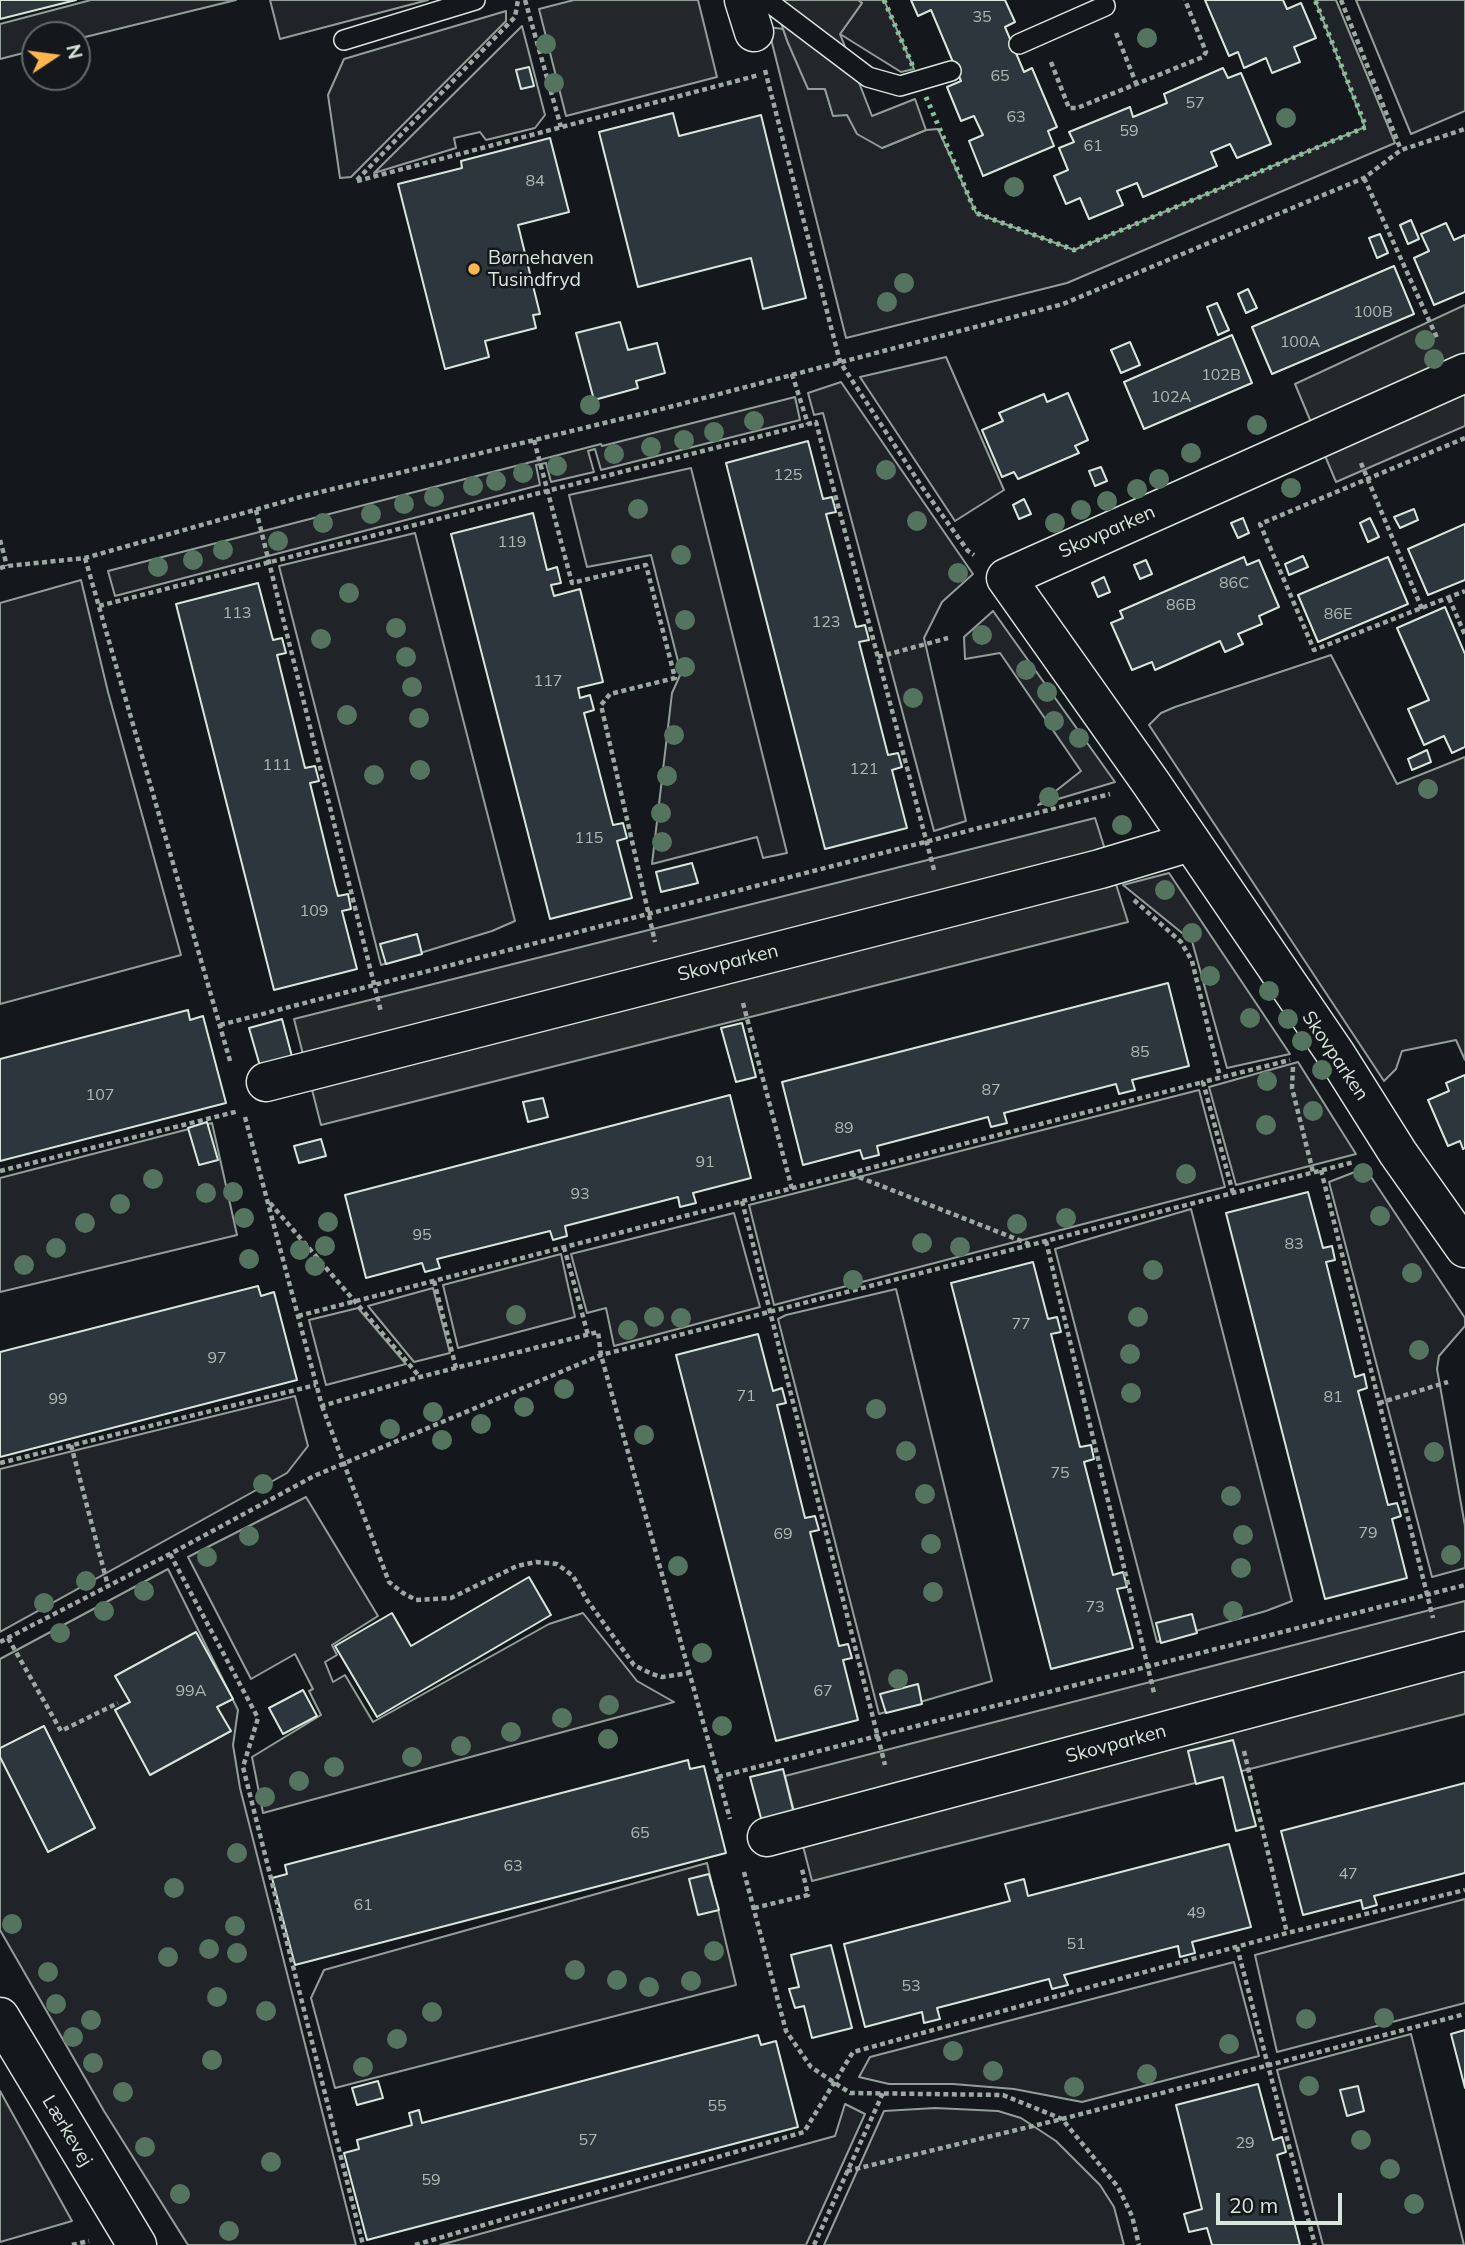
<!DOCTYPE html>
<html>
<head>
<meta charset="utf-8">
<style>
  body { margin:0 }
  #map { position:relative; width:1465px; height:2245px; overflow:hidden; background:#14181c; font-family:Mulish,sans-serif }
  canvas { display:block }
  .north { position:absolute; left:21px; top:21px; width:70px; height:70px; box-sizing:border-box; background:#14181c; border:2px solid #626a69; border-radius:50%; rotate:77deg; font-size:19px; font-weight:700; line-height:28px; text-align:center; color:#d8e6dc }
  .north::after { content:''; display:block; margin:auto; width:24px; height:32px; background:#ffb74d; clip-path:polygon(50% 0,100% 100%,50% 72%,0 100%) }
  .scale { position:absolute; left:1216px; top:2193px; width:126px; height:32px; box-sizing:border-box; border:4px solid #d8e6dc; border-top:0; padding-left:9px; font-size:21px; line-height:24px; white-space:nowrap; color:#d8e6dc; -webkit-text-stroke:5px #14181c; paint-order:stroke }
</style>
</head>
<body>
<div id="map">
<canvas width="1465" height="2245"></canvas>
<div class="north">N</div>
<div class="scale">20 m</div>
</div>
<script>
const context = document.querySelector('canvas').getContext('2d');
context.lineJoin = 'round';
function paint(path, color) { context.fillStyle = color; context.fill(path, 'evenodd'); }
const shape = rows => new Path2D(rows.map(r => 'M' + r).join(''));
function stroke(path, color, width, dash) { context.strokeStyle = color; context.lineWidth = width; context.lineCap = dash ? 'butt' : 'round'; context.setLineDash(dash || []); context.stroke(path); }
function drawText(font, color, halo, rows, align = 'center') {
  context.font = font + ' Mulish,sans-serif'; context.lineWidth = 5; context.setLineDash([]); context.textBaseline = 'middle'; context.strokeStyle = halo; context.fillStyle = color; for (const [text, x, y, turn = 0] of rows) {
    context.save(); context.translate(x, y); context.rotate((+turn || 0) * Math.PI / 180); context.textAlign = isNaN(turn) ? turn : align; if (halo) context.strokeText(text, 0, 0); context.fillText(text, 0, 0); context.restore();
  }
}
const green = shape([
  [91,0,236,0,77,39,77,35,35,35,35,50,0,59,0,24,91,0],
  [270,0,428,0,280,39,270,0],
  [858,0,884,0,914,69,901,72,840,34,862,3,858,0],
  [1315,0,1336,0,1395,143,1067,283,846,338,768,27,783,29,788,43,825,89,833,115,847,114,882,148,926,130,938,129,976,213,1074,250,1365,127,1315,0],
  [1356,0,1465,0,1465,111,1411,134,1356,0],
  [506,11,506,21,351,177,340,178,328,95,344,59,506,11],
  [522,26,545,115,535,128,486,140,480,132,454,138,456,148,374,173,522,26],
  [946,357,1004,490,955,521,860,377,946,357],
  [841,382,973,574,942,602,924,638,966,821,934,831,823,413,814,415,808,393,841,382],
  [795,397,800,420,601,470,595,449,588,451,594,472,551,482,546,463,536,465,540,485,115,596,108,571,601,444,602,446,795,397],
  [691,468,787,853,763,858,757,837,652,864,672,693,681,673,651,555,587,567,569,495,691,468],
  [415,533,515,921,492,931,381,965,279,566,415,533],
  [81,580,108,692,181,955,0,1004,0,603,81,580],
  [993,611,1115,782,1038,805,1081,771,1000,653,965,659,964,637,993,611],
  [1331,655,1397,784,1465,757,1465,1060,1456,1040,1402,1051,1396,1069,1384,1081,1149,725,1161,713,1175,707,1331,655],
  [1169,873,1290,1054,1227,1068,1192,941,1123,885,1169,873],
  [1298,1062,1356,1154,1236,1185,1209,1087,1298,1062],
  [1199,1090,1225,1187,774,1305,749,1205,1199,1090],
  [212,1123,237,1235,0,1292,0,1178,212,1123],
  [1365,1168,1465,1318,1465,1326,1439,1356,1437,1369,1465,1526,1465,1568,1432,1577,1329,1182,1365,1168],
  [1191,1209,1292,1601,1266,1611,1157,1642,1055,1249,1191,1209],
  [734,1213,760,1307,614,1346,606,1308,587,1313,571,1254,734,1213],
  [561,1254,575,1317,458,1348,443,1285,561,1254],
  [433,1288,450,1353,414,1362,368,1306,433,1288],
  [896,1289,992,1681,879,1714,778,1319,786,1315,896,1289],
  [358,1308,406,1364,326,1385,309,1320,358,1308],
  [295,1396,308,1446,287,1473,0,1632,0,1469,295,1396],
  [306,1497,378,1616,332,1645,337,1655,325,1662,333,1682,345,1675,373,1722,549,1624,583,1613,637,1681,674,1702,263,1813,252,1757,321,1715,309,1691,313,1689,295,1654,251,1679,188,1557,306,1497],
  [168,1569,238,1710,233,1745,240,1788,356,2245,188,2245,104,2111,0,1930,0,1659,168,1569],
  [707,1863,736,1985,335,2088,311,1998,324,1970,707,1863],
  [1465,1899,1465,2003,1277,2052,1255,1955,1465,1899],
  [1234,1962,1259,2056,1082,2102,1014,2089,953,2084,889,2084,859,2077,870,2057,1234,1962],
  [1411,2034,1464,2245,1323,2245,1277,2070,1411,2034],
  [0,2091,72,2221,0,2242,0,2091],
  [845,2104,865,2114,806,2245,440,2245,835,2136,845,2104],
  [935,2108,998,2111,1021,2118,1056,2141,1100,2185,1114,2207,1124,2245,824,2245,884,2111,935,2108]
]);
paint(green, '#202428');
stroke(green, '#939e99', 2);
const parking = shape([
  [574,0,698,0,717,77,566,116,539,9,574,0],
  [773,0,858,0,862,3,840,34,872,116,915,99,926,130,882,148,857,134,847,115,833,116,825,89,808,89,788,43,773,0],
  [1465,305,1465,426,1336,482,1295,384,1465,305],
  [1095,818,1128,922,321,1125,294,1019,1095,818],
  [1465,1601,1465,1714,812,1881,785,1776,1465,1601]
]);
paint(parking, '#24282b');
stroke(parking, '#939e99', 2);
const building = shape([
  [0,0,76,0,0,19,0,0],
  [911,0,1005,0,1015,22,1005,27,1024,72,1032,68,1057,127,1048,131,1054,146,983,176,969,141,983,135,974,116,961,121,947,87,961,81,931,10,918,16,911,0],
  [1205,0,1283,0,1287,9,1301,3,1316,38,1294,47,1300,62,1272,73,1266,58,1244,68,1238,52,1229,56,1205,0],
  [529,67,534,86,521,89,516,70,529,67],
  [1223,68,1228,78,1241,73,1271,144,1237,158,1230,144,1211,152,1217,166,1143,197,1137,183,1117,191,1123,205,1089,219,1080,198,1066,204,1054,176,1068,170,1059,148,1074,142,1069,132,1130,107,1133,117,1167,103,1164,94,1223,68],
  [673,113,679,136,761,115,806,298,763,309,751,258,638,287,599,132,673,113],
  [550,138,569,212,518,225,540,314,533,315,536,328,485,341,489,357,445,369,398,184,462,168,461,161,550,138],
  [1411,220,1419,239,1408,244,1400,225,1411,220],
  [1446,223,1454,240,1465,235,1465,292,1434,305,1414,258,1429,251,1421,234,1446,223],
  [1380,234,1388,253,1377,258,1369,238,1380,234],
  [1394,266,1414,314,1272,374,1252,327,1394,266],
  [1248,289,1257,308,1246,313,1238,294,1248,289],
  [1217,303,1229,330,1218,335,1207,307,1217,303],
  [620,322,628,350,657,343,665,373,636,381,638,388,594,400,576,333,620,322],
  [1232,335,1252,383,1144,429,1124,382,1232,335],
  [1130,342,1140,365,1121,373,1111,350,1130,342],
  [1068,393,1088,440,1075,446,1079,453,1018,479,1014,472,1002,477,982,430,1003,421,999,413,1044,394,1047,402,1068,393],
  [808,441,823,499,832,497,836,512,826,514,856,627,865,625,869,640,859,642,888,755,898,753,902,767,892,770,907,828,825,849,726,463,808,441],
  [1101,467,1107,481,1095,486,1089,471,1101,467],
  [1024,499,1031,514,1019,519,1013,505,1024,499],
  [1414,509,1418,520,1400,528,1394,517,1414,509],
  [533,513,547,570,557,567,561,583,551,585,554,596,580,589,603,682,578,688,580,698,590,695,594,710,584,713,613,825,623,823,627,838,617,841,632,898,550,919,451,534,533,513],
  [1243,518,1249,533,1238,538,1231,523,1243,518],
  [1370,518,1379,537,1368,542,1360,523,1370,518],
  [1465,524,1465,580,1428,595,1408,549,1465,524],
  [1303,556,1308,567,1289,575,1285,564,1303,556],
  [1244,557,1247,565,1259,560,1279,607,1259,616,1262,624,1238,634,1243,644,1225,652,1220,641,1155,670,1152,662,1132,670,1111,623,1123,618,1120,611,1244,557],
  [1388,557,1408,604,1318,642,1298,595,1388,557],
  [1146,560,1152,574,1140,579,1134,565,1146,560],
  [1104,577,1110,592,1098,597,1092,583,1104,577],
  [258,583,273,640,282,638,286,653,277,655,305,768,315,766,319,781,310,783,335,885,338,896,348,894,351,909,342,911,357,969,274,990,176,604,258,583],
  [1445,607,1465,654,1465,747,1452,753,1444,736,1424,745,1408,709,1429,700,1397,628,1445,607],
  [1427,750,1431,762,1412,770,1408,759,1427,750],
  [692,863,698,883,661,892,656,872,692,863],
  [417,934,422,954,386,964,380,944,417,934],
  [1168,983,1189,1066,1132,1080,1135,1090,1119,1094,1116,1084,1004,1113,1007,1123,991,1127,988,1117,877,1146,879,1155,863,1159,860,1150,803,1165,782,1082,1168,983],
  [188,1010,190,1020,203,1016,226,1103,0,1161,0,1059,188,1010],
  [282,1019,294,1064,262,1073,249,1028,282,1019],
  [742,1023,756,1077,736,1082,721,1028,742,1023],
  [1465,1075,1465,1148,1463,1149,1460,1141,1448,1146,1428,1100,1449,1091,1446,1083,1465,1075],
  [730,1095,751,1178,693,1193,696,1203,680,1207,678,1197,565,1226,567,1236,553,1240,550,1231,437,1259,440,1268,425,1272,422,1263,366,1278,345,1195,730,1095],
  [543,1098,548,1117,528,1122,523,1102,543,1098],
  [207,1122,218,1160,199,1165,188,1128,207,1122],
  [321,1139,326,1156,299,1163,294,1146,321,1139],
  [1308,1192,1323,1248,1332,1246,1335,1260,1326,1262,1355,1377,1364,1374,1367,1388,1358,1391,1388,1505,1397,1503,1401,1516,1392,1519,1407,1578,1325,1599,1226,1213,1308,1192],
  [1033,1262,1048,1319,1057,1317,1061,1332,1051,1334,1080,1447,1091,1445,1094,1459,1084,1462,1113,1575,1123,1572,1127,1587,1117,1589,1133,1648,1051,1669,951,1283,1033,1262],
  [258,1286,261,1296,274,1292,297,1380,0,1457,0,1352,258,1286],
  [758,1334,773,1391,782,1388,786,1403,777,1405,805,1518,815,1516,819,1530,810,1532,839,1646,848,1644,852,1658,843,1660,858,1720,776,1741,676,1355,758,1334],
  [529,1577,551,1615,377,1717,335,1646,392,1613,411,1646,529,1577],
  [1192,1614,1197,1633,1161,1643,1156,1623,1192,1614],
  [196,1632,233,1699,217,1707,231,1731,150,1775,115,1710,130,1702,115,1676,196,1632],
  [918,1684,922,1704,886,1713,880,1694,918,1684],
  [303,1690,317,1716,283,1734,269,1708,303,1690],
  [44,1726,95,1828,48,1852,0,1757,0,1748,44,1726],
  [1233,1740,1256,1826,1236,1831,1223,1777,1196,1784,1188,1751,1233,1740],
  [688,1760,690,1769,704,1766,726,1853,295,1965,272,1878,287,1874,285,1865,688,1760],
  [783,1769,794,1814,762,1822,750,1777,783,1769],
  [1465,1783,1465,1873,1374,1896,1377,1905,1363,1909,1361,1900,1303,1915,1281,1831,1465,1783],
  [1229,1844,1251,1927,1192,1942,1195,1953,1180,1957,1178,1946,1064,1975,1068,1985,1052,1989,1049,1979,937,2008,940,2019,924,2023,922,2012,865,2027,844,1944,1010,1901,1005,1884,1024,1879,1028,1896,1229,1844],
  [709,1874,719,1910,698,1915,689,1879,709,1874],
  [831,1945,852,2028,812,2038,804,2006,795,2008,789,1989,799,1987,791,1955,831,1945],
  [1465,2030,1465,2088,1451,2034,1465,2030],
  [758,2035,761,2045,776,2041,798,2127,367,2240,344,2153,359,2149,357,2140,412,2125,409,2113,419,2110,422,2123,758,2035],
  [378,2081,383,2098,357,2105,352,2088,378,2081],
  [1258,2084,1273,2140,1282,2137,1286,2152,1277,2155,1300,2245,1212,2245,1207,2228,1189,2232,1184,2214,1202,2209,1176,2105,1258,2084],
  [1358,2086,1364,2111,1347,2116,1340,2090,1358,2086]
]);
paint(building, '#2c363c');
stroke(building, '#d8e6dc', 2);
const lane = shape([
  [766,0,868,77,900,86,951,71],
  [344,40,475,0],
  [1019,44,1105,6]
]);
const street = shape([
  [744,0,754,32],
  [1465,373,1006,578,1151,783,1335,1053,1398,1153,1465,1248],
  [266,1082,1100,869,1190,842],
  [767,1837,1465,1651]
]);
const secondary = shape([
  [0,2017,137,2245]
]);
stroke(lane, '#d8e6dc', 22);
stroke(street, '#d8e6dc', 41);
stroke(secondary, '#d8e6dc', 41);
stroke(shape([
  [525,0,561,127],
  [1341,0,1401,150],
  [1116,33,1136,83],
  [1051,62,1069,108,1077,108,1203,57,1206,52,1185,0],
  [765,70,840,362,922,487,968,551,974,555],
  [1364,178,1438,340],
  [357,180,515,17,518,0],
  [357,181,759,75],
  [792,374,808,424],
  [1465,438,1260,524,1314,650,1465,591],
  [534,440,572,583,646,565,675,678,610,694,601,705,655,942],
  [1361,463,1422,609],
  [256,510,381,1012],
  [0,540,7,566],
  [85,558,230,1061],
  [0,568,7,566,85,558,304,496,658,410,1063,304,1364,178,1401,150,1465,129],
  [1449,598,1465,635],
  [99,606,816,422,934,870],
  [878,657,948,638],
  [1134,900,1181,942,1192,961,1220,1077],
  [743,1003,792,1189],
  [220,1025,1110,794],
  [1293,1067,1292,1088,1313,1172],
  [245,1117,322,1406,420,1377,598,1332,601,1355,730,1819],
  [1321,1170,1433,1618],
  [0,1171,239,1111],
  [851,1174,1029,1244],
  [1233,1193,1203,1082,1290,1060],
  [742,1201,885,1765],
  [270,1203,420,1377],
  [1046,1241,1154,1693],
  [564,1247,588,1335],
  [434,1281,456,1368],
  [298,1316,1203,1082],
  [1379,1403,1448,1382],
  [322,1406,389,1582,403,1593,416,1600,451,1598,517,1566,536,1562,557,1564,573,1576,587,1600,634,1665,652,1674,662,1677,689,1673],
  [71,1445,108,1586],
  [0,1463,316,1385],
  [170,1554,258,1718,243,1767,363,2245],
  [8,1638,61,1731,118,1703],
  [0,1642,170,1554,314,1476,601,1355,1354,1162],
  [1244,1751,1287,1933],
  [718,1777,1465,1585],
  [744,1872,786,2031,811,2067,850,2093,1003,2095,1062,2119,1118,2187,1132,2216,1139,2245],
  [754,1908,808,1895,802,1869],
  [1237,1947,1315,2245],
  [847,2171,1062,2119,1465,2014],
  [72,2245,89,2241],
  [415,2245,804,2132,853,2052,1287,1933,1465,1890],
  [814,2245,883,2093]
]), '#9da8a2', 4.5, [5, 3.5]);
stroke(lane, '#14181c', 19);
stroke(street, '#14181c', 38);
stroke(secondary, '#14181c', 38);
stroke(shape([
  [884,0,914,69],
  [926,97,976,213,1074,250,1366,127,1315,0]
]), '#8ac095', 5, [3.5, 5]);
context.fillStyle = '#55745f';
for (const [x, y] of [
  [1147,38],
  [546,44],
  [554,83],
  [1286,118],
  [1014,187],
  [904,283],
  [887,302],
  [1425,340],
  [1434,359],
  [590,405],
  [754,421],
  [1257,425],
  [714,432],
  [684,440],
  [651,447],
  [1191,453],
  [614,454],
  [557,466],
  [886,470],
  [523,473],
  [1159,479],
  [496,481],
  [473,486],
  [1291,488],
  [1137,489],
  [434,497],
  [1107,501],
  [404,504],
  [638,509],
  [1081,510],
  [371,514],
  [917,521],
  [323,523],
  [1055,523],
  [278,541],
  [223,550],
  [681,555],
  [193,560],
  [158,567],
  [958,573],
  [349,593],
  [685,620],
  [396,628],
  [982,635],
  [321,639],
  [406,657],
  [685,667],
  [1026,670],
  [412,687],
  [1047,692],
  [913,698],
  [347,715],
  [419,718],
  [1054,721],
  [674,735],
  [1079,738],
  [420,770],
  [374,775],
  [667,776],
  [1428,789],
  [1049,797],
  [661,813],
  [1122,825],
  [662,842],
  [1165,890],
  [1192,933],
  [1210,976],
  [1269,991],
  [1250,1018],
  [1288,1019],
  [1302,1041],
  [1322,1070],
  [1267,1081],
  [1313,1111],
  [1266,1125],
  [1363,1173],
  [1186,1174],
  [153,1179],
  [233,1192],
  [206,1193],
  [120,1204],
  [1380,1216],
  [244,1218],
  [1066,1218],
  [328,1222],
  [85,1223],
  [1017,1224],
  [922,1243],
  [325,1246],
  [960,1247],
  [56,1248],
  [300,1250],
  [249,1259],
  [24,1265],
  [315,1266],
  [1153,1270],
  [1412,1273],
  [853,1280],
  [516,1315],
  [654,1317],
  [1138,1317],
  [681,1318],
  [628,1330],
  [1419,1350],
  [1130,1354],
  [564,1389],
  [1131,1393],
  [524,1407],
  [876,1409],
  [433,1412],
  [481,1424],
  [390,1429],
  [644,1435],
  [442,1440],
  [906,1451],
  [1434,1452],
  [263,1484],
  [925,1494],
  [1231,1496],
  [1243,1535],
  [249,1536],
  [931,1544],
  [1451,1555],
  [207,1557],
  [678,1566],
  [1241,1568],
  [86,1581],
  [144,1591],
  [933,1592],
  [44,1603],
  [104,1611],
  [1233,1611],
  [60,1633],
  [702,1653],
  [898,1679],
  [609,1705],
  [562,1718],
  [722,1726],
  [511,1732],
  [608,1739],
  [461,1746],
  [412,1757],
  [334,1767],
  [299,1781],
  [265,1797],
  [237,1853],
  [174,1888],
  [12,1924],
  [235,1926],
  [209,1949],
  [714,1951],
  [237,1953],
  [168,1957],
  [575,1970],
  [48,1972],
  [617,1980],
  [691,1981],
  [649,1987],
  [217,1997],
  [56,2004],
  [266,2011],
  [432,2012],
  [1384,2018],
  [1306,2019],
  [91,2020],
  [73,2037],
  [397,2039],
  [1229,2044],
  [953,2051],
  [212,2060],
  [93,2063],
  [363,2067],
  [993,2071],
  [1147,2074],
  [1309,2086],
  [1074,2087],
  [123,2092],
  [1361,2140],
  [145,2147],
  [271,2162],
  [1390,2169],
  [180,2194],
  [1414,2204],
  [229,2231]
]) { context.beginPath(); context.arc(x, y, 10, 0, 2 * Math.PI); context.fill(); }
for (const [x, y, r, color] of [
  [474,269,7,"#ffb74d"]
]) { const dot = new Path2D(); dot.arc(x, y, r, 0, 2 * Math.PI); context.fillStyle = color; context.fill(dot); stroke(dot, '#14181c', 2.5); }
drawText('16px', '#adbab4', null, [
  ["35",982,17],
  ["65",1000,76],
  ["57",1195,103],
  ["63",1016,117],
  ["59",1129,131],
  ["61",1093,146],
  ["84",535,181],
  ["100B",1373,312],
  ["100A",1300,342],
  ["102B",1221,375],
  ["102A",1171,397],
  ["125",788,475],
  ["119",512,542],
  ["86C",1234,583],
  ["86B",1181,605],
  ["113",237,613],
  ["86E",1338,614],
  ["123",826,622],
  ["117",548,681],
  ["111",277,765],
  ["121",864,769],
  ["115",589,838],
  ["109",314,911],
  ["85",1140,1052],
  ["87",991,1090],
  ["107",100,1095],
  ["89",844,1128],
  ["91",705,1162],
  ["93",580,1194],
  ["95",422,1235],
  ["83",1294,1244],
  ["77",1021,1324],
  ["97",217,1358],
  ["71",746,1396],
  ["81",1333,1397],
  ["99",58,1399],
  ["75",1060,1473],
  ["79",1368,1533],
  ["69",783,1534],
  ["73",1095,1607],
  ["99A",191,1691],
  ["67",823,1691],
  ["65",640,1833],
  ["63",513,1866],
  ["47",1348,1874],
  ["61",363,1905],
  ["49",1196,1913],
  ["51",1076,1944],
  ["53",911,1986],
  ["55",717,2106],
  ["57",588,2140],
  ["29",1245,2143],
  ["59",431,2180]
]);
drawText('19px', '#d8e6dc', '#14181c', [
  ["Børnehaven",488,258],
  ["Tusindfryd",488,280]
], 'left');
drawText('19px', '#d8e6dc', '#14181c', [
  ["Skovparken",1107,532,-24],
  ["Skovparken",728,963,-14],
  ["Skovparken",1335,1056,56],
  ["Skovparken",1116,1744,-15],
  ["Lærkevej",67,2131,59]
]);
</script>
</body>
</html>
